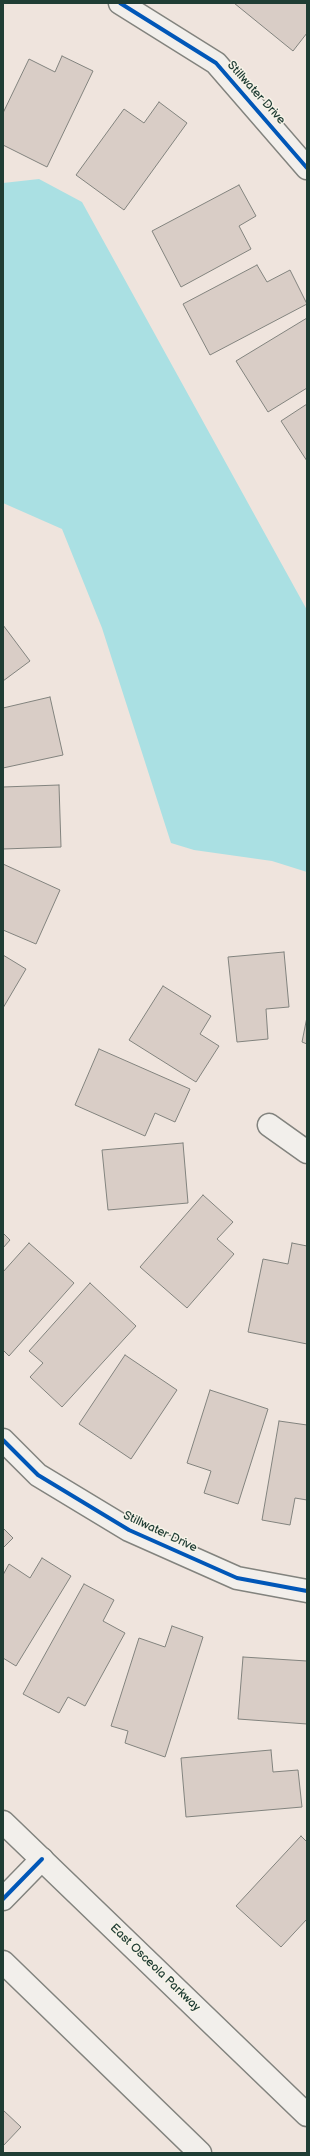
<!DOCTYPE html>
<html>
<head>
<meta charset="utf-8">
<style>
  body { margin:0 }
  #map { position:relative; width:310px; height:2156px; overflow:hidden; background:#efe4dd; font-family:"Balsamiq Sans",sans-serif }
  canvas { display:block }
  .frame { position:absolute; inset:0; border:4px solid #1f3d34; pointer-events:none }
</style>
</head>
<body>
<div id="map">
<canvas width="310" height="2156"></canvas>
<div class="frame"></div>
</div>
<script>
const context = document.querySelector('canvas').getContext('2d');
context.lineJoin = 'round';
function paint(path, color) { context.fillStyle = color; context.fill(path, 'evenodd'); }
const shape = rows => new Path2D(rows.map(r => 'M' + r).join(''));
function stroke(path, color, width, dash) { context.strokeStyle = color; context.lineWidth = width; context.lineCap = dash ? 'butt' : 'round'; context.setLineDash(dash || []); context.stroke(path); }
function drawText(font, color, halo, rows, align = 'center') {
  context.font = font + ' "Balsamiq Sans",sans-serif'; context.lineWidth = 3; context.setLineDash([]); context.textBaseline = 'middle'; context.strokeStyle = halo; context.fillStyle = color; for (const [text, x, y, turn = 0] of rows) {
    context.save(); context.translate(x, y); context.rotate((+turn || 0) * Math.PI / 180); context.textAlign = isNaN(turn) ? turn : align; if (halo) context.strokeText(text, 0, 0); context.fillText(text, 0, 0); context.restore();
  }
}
paint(shape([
  [39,179,82,202,307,610,307,872,272,861,194,850,171,843,102,628,62,529,3,503,3,183]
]), '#aae0e3');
const building = shape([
  [234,3,307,3,307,33,293,51,234,3],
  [62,56,93,71,47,167,3,145,3,113,29,59,55,72,62,56],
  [159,102,187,123,124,210,76,175,124,109,144,123,159,102],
  [239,185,256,216,239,226,251,249,181,287,152,231,239,185],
  [257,265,267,282,290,270,307,304,210,355,183,304,257,265],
  [307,318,307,388,268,412,236,361,307,318],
  [307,404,307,461,281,421,307,404],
  [3,625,30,661,3,681,3,625],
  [50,697,63,755,3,768,3,708,50,697],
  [59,785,61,847,3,849,3,787,59,785],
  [3,864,60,890,36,944,3,930,3,864],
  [284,952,289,1007,266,1009,268,1039,237,1042,228,957,284,952],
  [3,955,26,969,3,1008,3,955],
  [163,986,211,1016,200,1034,219,1046,196,1082,129,1040,163,986],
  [307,1017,307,1044,302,1042,307,1017],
  [99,1049,190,1089,175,1122,155,1113,145,1136,75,1105,99,1049],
  [183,1143,188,1203,108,1210,102,1150,183,1143],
  [203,1195,233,1222,217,1239,234,1254,187,1308,140,1267,203,1195],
  [3,1233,10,1240,3,1248,3,1233],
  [29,1243,74,1283,9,1356,3,1350,3,1272,29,1243],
  [292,1243,307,1246,307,1344,248,1332,263,1259,288,1264,292,1243],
  [90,1283,136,1326,62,1407,30,1377,43,1363,29,1351,90,1283],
  [125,1355,177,1390,131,1459,79,1424,125,1355],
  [210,1390,268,1409,238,1504,204,1493,211,1471,187,1463,210,1390],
  [279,1421,307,1425,307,1500,295,1498,290,1525,262,1520,279,1421],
  [3,1528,13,1538,3,1548,3,1528],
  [42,1558,71,1576,16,1666,3,1658,3,1575,9,1564,30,1578,42,1558],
  [84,1584,114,1600,103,1621,125,1633,85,1706,68,1697,59,1713,23,1694,84,1584],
  [172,1626,203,1637,165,1757,125,1743,128,1731,111,1726,139,1638,165,1647,172,1626],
  [243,1657,307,1661,307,1724,238,1719,243,1657],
  [271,1750,273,1772,298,1770,302,1807,186,1817,181,1758,271,1750],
  [301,1836,307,1842,307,1919,281,1947,236,1906,301,1836],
  [3,2110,21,2127,3,2146,3,2110]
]);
paint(building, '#d9cdc6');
stroke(building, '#82837e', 1);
const minor = shape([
  [120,3,216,63,307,168],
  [269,1125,307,1152],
  [3,1440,38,1475,129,1530,237,1578,307,1591],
  [3,1899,42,1859]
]);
const primary = shape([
  [3,1822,307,2115],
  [3,1962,200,2153]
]);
stroke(minor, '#82837e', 25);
stroke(primary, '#82837e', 25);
stroke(minor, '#f2efeb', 22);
stroke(primary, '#f2efeb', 22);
stroke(shape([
  [120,3,216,63,307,168],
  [3,1440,38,1475,129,1530,237,1578,307,1591],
  [3,1899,42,1859]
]), '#0057b8', 4);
drawText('12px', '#1f3d34', '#f7f3e8', [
  ["Stillwater Drive",256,93,48],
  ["Stillwater Drive",160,1532,25],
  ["East Osceola Parkway",155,1968,44]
]);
</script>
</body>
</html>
